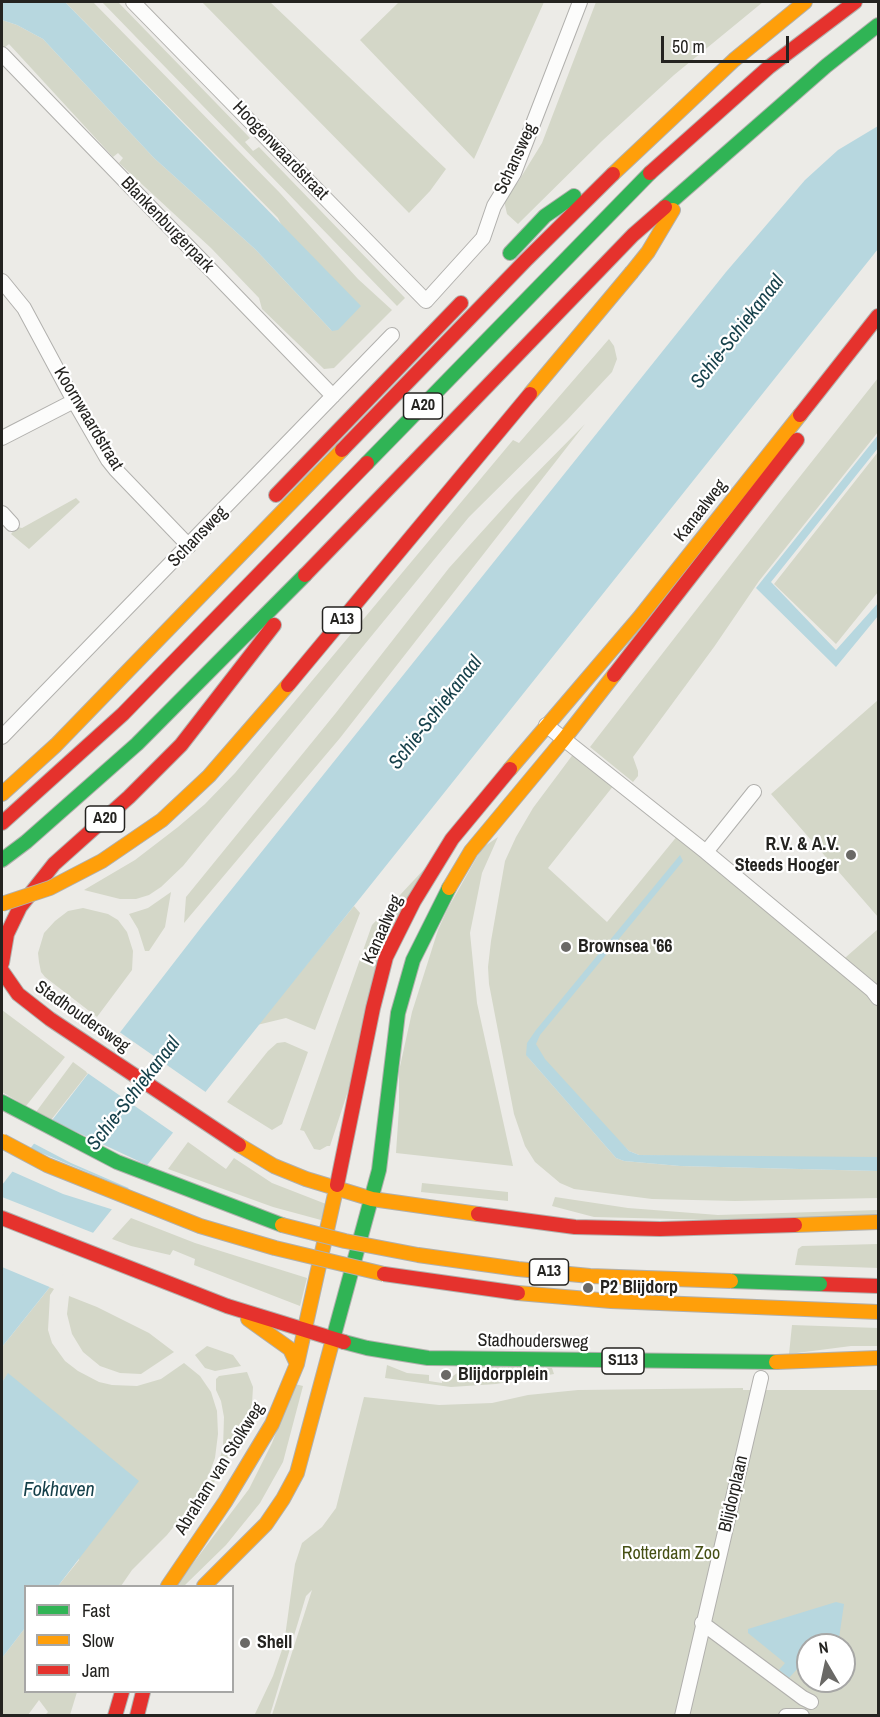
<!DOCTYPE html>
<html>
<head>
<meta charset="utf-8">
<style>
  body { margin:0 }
  #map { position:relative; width:880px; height:1717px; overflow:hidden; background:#ecebe7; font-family:"Archivo Narrow",sans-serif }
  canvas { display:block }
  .frame { position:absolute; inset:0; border:3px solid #242320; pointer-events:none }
  .legend { position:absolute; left:24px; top:1585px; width:210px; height:108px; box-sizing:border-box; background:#fff; border:2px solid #a7a7a6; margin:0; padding:8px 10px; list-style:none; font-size:18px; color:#242320 }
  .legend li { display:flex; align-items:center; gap:12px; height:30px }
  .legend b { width:30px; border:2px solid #a7a7a6 }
  .north { position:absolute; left:796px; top:1633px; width:60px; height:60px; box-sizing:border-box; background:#fff; border:2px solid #a7a7a6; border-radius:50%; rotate:351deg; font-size:16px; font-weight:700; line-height:24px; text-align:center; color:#242320 }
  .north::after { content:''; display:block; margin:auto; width:21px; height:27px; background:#6a6966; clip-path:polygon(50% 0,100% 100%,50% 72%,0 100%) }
  .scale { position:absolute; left:661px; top:36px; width:128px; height:27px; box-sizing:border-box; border:3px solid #242320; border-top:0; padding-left:8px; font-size:18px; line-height:21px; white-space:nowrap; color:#242320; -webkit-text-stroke:4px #fff; paint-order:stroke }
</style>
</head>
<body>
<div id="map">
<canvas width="880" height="1717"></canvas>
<div class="frame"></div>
<ul class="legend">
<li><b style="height:8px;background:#30b455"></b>Fast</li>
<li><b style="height:8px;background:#ff9f0a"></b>Slow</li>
<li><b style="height:8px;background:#e5322d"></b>Jam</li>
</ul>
<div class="north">N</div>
<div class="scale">50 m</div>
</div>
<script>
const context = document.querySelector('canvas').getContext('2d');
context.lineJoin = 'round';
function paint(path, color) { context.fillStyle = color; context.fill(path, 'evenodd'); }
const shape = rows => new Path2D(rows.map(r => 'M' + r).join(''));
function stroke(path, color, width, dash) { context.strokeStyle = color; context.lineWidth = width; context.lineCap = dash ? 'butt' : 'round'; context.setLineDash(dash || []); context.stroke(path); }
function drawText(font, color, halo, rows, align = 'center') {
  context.font = font + ' "Archivo Narrow",sans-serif'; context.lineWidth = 4.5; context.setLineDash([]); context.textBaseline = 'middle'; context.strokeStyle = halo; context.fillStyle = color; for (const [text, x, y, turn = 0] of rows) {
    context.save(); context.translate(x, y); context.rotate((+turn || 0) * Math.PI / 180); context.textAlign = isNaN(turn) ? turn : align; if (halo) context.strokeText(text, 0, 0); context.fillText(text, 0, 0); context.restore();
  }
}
paint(shape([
  [65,2,93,2,280,193,358,279,392,310,334,368,324,369,262,309,259,298,211,248,119,163,123,158,118,153,113,157,9,44,4,48,2,46,2,20,17,25,43,39,154,158,255,249,332,331,278,218],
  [102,2,118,2,250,138,245,142,253,151,259,147,405,298,397,306],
  [202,2,270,2,446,169,430,191,409,213],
  [399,2,544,2,474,159,360,40],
  [596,2,763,2,674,75,602,141,518,224,507,214,505,205,505,197,518,182,542,143],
  [609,339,614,346,617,359,612,372,567,420,469,517,183,866,161,887,149,895,136,899,120,899,84,890,135,860,178,827,205,804,235,773,513,440,519,443],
  [878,378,878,432,759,581,714,647,633,757,638,771,638,776,633,782,590,747,779,503],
  [585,424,340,738,184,923,186,897,335,714,449,568,515,495],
  [878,452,878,592,836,644,774,584],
  [76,498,80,502,29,549,11,534,17,527,22,528],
  [878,700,878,917,771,794],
  [574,753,614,785,548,868,607,922,678,835,838,964,878,929,878,1164,639,1155,629,1151,527,1056,616,1158,624,1161,680,1166,878,1171,878,1198,735,1201,652,1199,574,1189,560,1183,535,1162,525,1146,514,1114,489,984,488,967,491,941,505,861,516,837,533,808],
  [498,837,482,873,470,933,477,1003,513,1166,396,1153,399,1108,399,1071,412,1012,438,930,447,910,482,848],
  [428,865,382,987,330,1146,327,1146,320,1150,314,1149,304,1131,300,1130,372,925],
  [171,892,165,927,149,951,145,951,138,929,129,914,148,908],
  [354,906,360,913,315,1030,286,1018,257,1025],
  [83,908,108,914,118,920,127,932,133,951,132,970,97,1017,45,977,41,972,39,962,38,953,44,933,55,921,68,911],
  [2,1010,65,1057,26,1106,2,1092],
  [285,1042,308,1052,282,1124,272,1130,227,1102,268,1051,277,1043],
  [73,1062,88,1073,51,1120,36,1112],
  [188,1142,226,1169,234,1158,272,1183,326,1204,321,1220,273,1207,168,1169],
  [422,1183,508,1192,508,1201,421,1192],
  [555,1197,628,1208,718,1215,878,1210,878,1216,753,1221,594,1217,552,1206],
  [131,1218,195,1243,307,1278,300,1306,194,1265,195,1259,173,1250,170,1255,131,1246,112,1239],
  [878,1244,878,1268,795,1265,798,1249,802,1246],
  [50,1287,54,1289,50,1295,48,1330,52,1343,65,1361,78,1371,99,1382,112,1385,137,1386,161,1379,184,1363,200,1376,211,1392,217,1411,218,1434,215,1458,208,1477,188,1509,167,1535,132,1570,121,1586,58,1586,79,1560,8,1374,2,1382,2,1347],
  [69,1296,97,1307,149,1333,174,1352,141,1374,120,1373,100,1366,83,1352,72,1334,67,1314],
  [792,1325,878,1328,878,1346,851,1346,789,1354],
  [207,1346,233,1355,241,1366,215,1371,205,1368,195,1355],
  [387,1365,407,1373,429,1375,429,1381,442,1383,443,1375,453,1376,460,1371,477,1366,552,1368,554,1374,496,1384,451,1387,385,1378],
  [247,1372,253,1387,252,1404,246,1423,222,1471,202,1499,215,1473,223,1448,224,1417,221,1401,216,1390,216,1379,219,1376],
  [295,1384,303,1386,283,1462,260,1503,226,1545,184,1586,176,1586,249,1489,272,1443],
  [743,1388,743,1390,878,1390,878,1715,272,1715,312,1590,306,1596,270,1715,254,1716,273,1676,284,1644,295,1564,302,1543,322,1527,336,1508,364,1397,439,1405,492,1403,528,1395,578,1390],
  [808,1645,844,1645,844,1681,808,1681],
  [25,1628,26,1692,77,1692,70,1715,45,1715,48,1712,39,1700,28,1715,2,1715,2,1658]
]), '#d4d7c8');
paint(shape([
  [2,2,65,2,361,306,338,330,332,331,255,249,154,158,43,39,17,25,2,20],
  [878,126,878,249,2,1347,2,1185,203,925,726,272,805,180,838,150],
  [878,435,878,448,771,582,836,650,878,603,878,616,836,667,756,588],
  [680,855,683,861,540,1035,536,1044,545,1059,629,1151,639,1155,878,1157,878,1171,680,1166,624,1161,616,1158,526,1055,527,1043,536,1030],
  [8,1373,139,1481,58,1586,26,1586,25,1628,2,1658,2,1382],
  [836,1602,844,1604,838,1645,808,1645,808,1662,798,1668,789,1678,779,1670,785,1663,748,1633,748,1629]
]), '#b7d7df');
paint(shape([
  [118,1031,207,1093,175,1134,86,1072],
  [49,1119,149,1166,131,1189,71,1163,31,1142],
  [27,1147,130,1190,114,1210,63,1194,9,1170],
  [2,1197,96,1234,52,1288,2,1267]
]), '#ecebe7');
const street = shape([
  [133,2,426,301,483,238,494,206,514,173,580,2],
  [2,54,333,396],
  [2,281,24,308,74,401,108,460,116,470,189,546],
  [2,438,74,401],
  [2,513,12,524],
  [546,725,706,852,754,792],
  [2,737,392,335],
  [706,852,872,990,878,998],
  [702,1623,803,1698,811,1702],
  [682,1716,761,1378],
  [786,1716,802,1716]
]);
const fast = shape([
  [665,207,826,66,878,25],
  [510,253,545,216,574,196],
  [367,463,650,173],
  [2,860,26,842,137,744,305,575],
  [2,1102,117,1162,282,1225],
  [333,1339,379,1170,398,1013,413,960,449,888],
  [344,1342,367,1348,428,1358,776,1362]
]);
const slow = shape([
  [613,174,734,60,805,2],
  [632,272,648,252,673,210],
  [510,769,639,618,800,415],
  [2,794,56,745,342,450],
  [449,888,471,851,564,739,614,675],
  [239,1145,274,1166,306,1179,372,1199,478,1214],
  [795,1225,878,1222],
  [518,1293,611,1301,878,1312],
  [248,1319,290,1349,297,1364],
  [776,1362,878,1358],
  [168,1586,225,1502,272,1424,297,1364,337,1185],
  [204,1586,266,1524,283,1499,297,1473,333,1339]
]);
const jam = shape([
  [650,173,769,67,855,2],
  [800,415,878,316],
  [342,450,526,260,613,174],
  [276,495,461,303],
  [305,575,633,235,665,207],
  [614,675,797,440],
  [2,823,123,714,367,463],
  [2,963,7,934,20,907,54,864,129,797,181,745,274,625],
  [2,971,18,994,50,1019,239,1145],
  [337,1185,373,1008,386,957,414,901,452,839,510,769],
  [478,1214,575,1227,660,1229,795,1225],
  [2,1218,227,1306,344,1342],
  [820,1284,878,1286],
  [115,1716,122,1692],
  [137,1716,143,1692]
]);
stroke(street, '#b1b0ad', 16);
stroke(fast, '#b1b0ad', 16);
stroke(slow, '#b1b0ad', 16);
stroke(jam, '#b1b0ad', 16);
stroke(street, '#fcfcfb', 14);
stroke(fast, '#30b455', 14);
stroke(slow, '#ff9f0a', 14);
stroke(jam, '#e5322d', 14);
const fastBridge = shape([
  [731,1281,820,1284]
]);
const slowBridge = shape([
  [530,394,632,272],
  [2,904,50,888,102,861,162,820,209,776,288,685],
  [2,1141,47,1165,200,1226,275,1248,384,1274],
  [282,1225,345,1241,418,1255,518,1269,590,1276,731,1281]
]);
const jamBridge = shape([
  [288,685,530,394],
  [384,1274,518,1293]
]);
stroke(fastBridge, '#b1b0ad', 16, []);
stroke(slowBridge, '#b1b0ad', 16, []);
stroke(jamBridge, '#b1b0ad', 16, []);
stroke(fastBridge, '#30b455', 14);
stroke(slowBridge, '#ff9f0a', 14);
stroke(jamBridge, '#e5322d', 14);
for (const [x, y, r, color] of [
  [851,855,6,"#6a6966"],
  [566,947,6,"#6a6966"],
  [588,1288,6,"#6a6966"],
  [446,1375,6,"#6a6966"],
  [245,1643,6,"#6a6966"]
]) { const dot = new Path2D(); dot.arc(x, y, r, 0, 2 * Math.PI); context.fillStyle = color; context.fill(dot); stroke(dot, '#fff', 2); }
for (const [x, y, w] of [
  [423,406,39],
  [342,620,39],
  [105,819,39],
  [549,1272,39],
  [623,1361,42]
]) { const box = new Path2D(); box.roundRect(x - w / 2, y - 13, w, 26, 4.5); context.fillStyle = '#fff'; context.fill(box); stroke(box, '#242320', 1.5); }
drawText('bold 16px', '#242320', null, [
  ["A20",423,406],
  ["A13",342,620],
  ["A20",105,819],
  ["A13",549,1272],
  ["S113",623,1361]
]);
drawText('18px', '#242320', '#fff', [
  ["Hoogenwaardstraat",280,151,46],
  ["Schansweg",516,159,-65],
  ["Blankenburgerpark",167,225,46],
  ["Koornwaardstraat",88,419,59],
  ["Kanaalweg",701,511,-52],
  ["Schansweg",198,537,-46],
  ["Kanaalweg",383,930,-66],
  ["Stadhoudersweg",82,1017,35],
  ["Stadhoudersweg",533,1342,1],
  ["Abraham van Stolkweg",220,1469,-58],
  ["Blijdorplaan",734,1494,-77]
]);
drawText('bold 18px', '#242320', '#fff', [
  ["R.V. & A.V.",839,845,"right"],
  ["Steeds Hooger",839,866,"right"],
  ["Brownsea '66",578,947],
  ["P2 Blijdorp",600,1288],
  ["Blijdorpplein",458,1375],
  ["Shell",257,1643]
], 'left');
drawText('18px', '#465014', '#fff', [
  ["Rotterdam Zoo",671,1554]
]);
drawText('italic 20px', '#143f49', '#fff', [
  ["Schie-Schiekanaal",738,332,-52],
  ["Schie-Schiekanaal",436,713,-52],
  ["Schie-Schiekanaal",134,1094,-52],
  ["Fokhaven",59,1491]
]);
</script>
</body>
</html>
